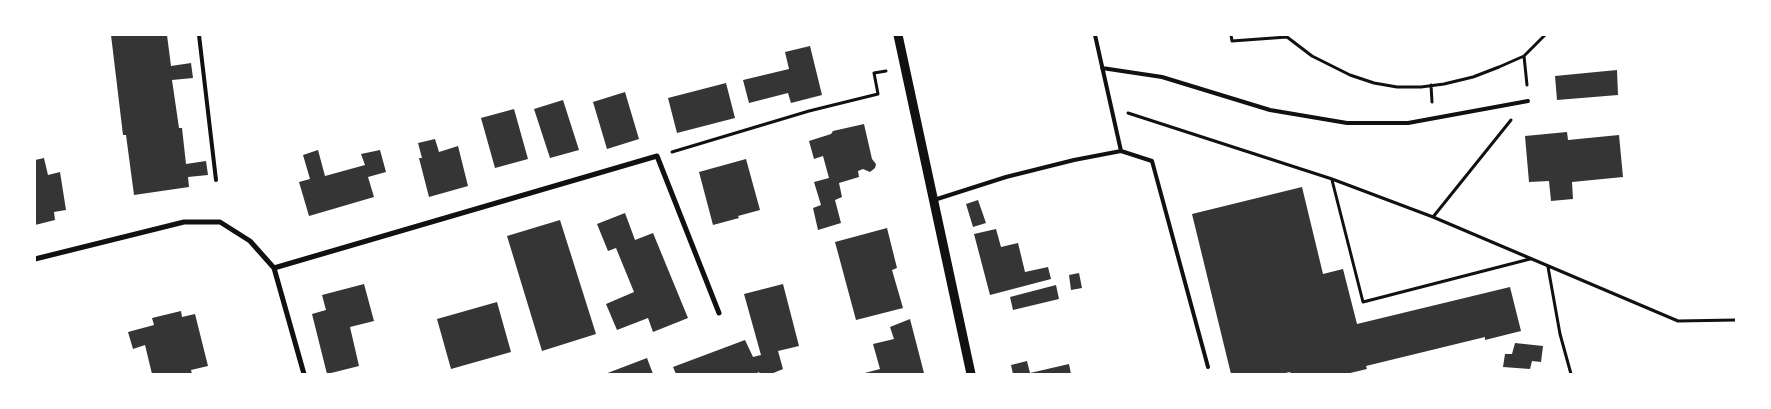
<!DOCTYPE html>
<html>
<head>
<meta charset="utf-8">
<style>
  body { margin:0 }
  #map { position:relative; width:1771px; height:409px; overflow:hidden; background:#fff; font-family:"DejaVu Sans",sans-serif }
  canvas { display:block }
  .frame { position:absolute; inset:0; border:36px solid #fff; pointer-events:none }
</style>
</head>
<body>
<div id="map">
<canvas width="1771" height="409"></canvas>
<div class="frame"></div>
</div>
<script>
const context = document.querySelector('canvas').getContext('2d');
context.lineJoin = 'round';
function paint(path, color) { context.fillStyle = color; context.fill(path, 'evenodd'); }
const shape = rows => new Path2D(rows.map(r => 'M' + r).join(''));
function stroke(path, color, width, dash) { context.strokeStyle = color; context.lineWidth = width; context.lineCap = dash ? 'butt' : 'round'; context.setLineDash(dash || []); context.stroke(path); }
paint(shape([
  [111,35,167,35,171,66,191,63,193,78,172,80,179,128,182,128,186,164,206,161,208,175,188,177,189,187,134,195,126,135,123,135],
  [810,46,822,95,791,103,788,93,749,103,743,80,789,69,785,52],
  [1617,70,1618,95,1557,100,1555,76],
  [726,83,735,118,677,133,668,98],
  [625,92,639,139,607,149,593,102],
  [563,100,579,150,550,158,534,109],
  [514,109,528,159,495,168,481,118],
  [864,124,872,159,876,164,875,168,870,172,863,169,858,171,859,177,839,183,842,197,835,200,841,223,818,230,813,208,821,205,814,182,829,178,823,156,814,159,809,141,831,134,833,131],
  [1567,132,1568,140,1619,135,1623,177,1572,182,1573,199,1551,201,1549,181,1529,182,1525,136],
  [435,139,439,152,458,146,468,186,429,197,419,158,422,158,418,143],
  [318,150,325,176,365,165,361,154,380,150,386,172,368,177,374,197,309,216,299,182,310,179,303,155],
  [44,158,48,175,60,172,66,210,54,212,55,220,35,225,35,160],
  [746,159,760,210,738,216,739,218,713,225,699,172],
  [1302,187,1323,274,1343,269,1357,324,1510,287,1521,331,1485,340,1485,337,1366,366,1367,369,1346,374,1291,374,1290,372,1281,374,1231,374,1192,214],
  [978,200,986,223,973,227,966,204],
  [625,213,635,240,653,233,688,318,653,332,648,318,617,330,606,304,634,292,616,248,608,251,597,224],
  [560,220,596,334,542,351,507,236],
  [887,228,897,268,892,270,903,308,856,320,835,242],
  [996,229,1001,247,1018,243,1025,272,1048,267,1051,279,990,295,974,234],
  [1079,273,1082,288,1071,290,1069,275],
  [364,284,374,321,350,327,359,366,327,374,312,314,326,310,322,295],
  [783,284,799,346,778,351,783,369,771,374,760,374,759,372,755,374,676,374,673,367,745,340,753,357,761,355,744,294],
  [1056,285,1059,299,1013,310,1010,297],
  [497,302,511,352,451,369,437,319],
  [181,311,182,317,195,314,208,366,191,370,192,374,152,374,145,345,133,349,128,332,154,325,152,318],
  [910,319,924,373,919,374,861,374,880,369,873,344,894,339,890,327],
  [1515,343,1543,346,1541,362,1532,361,1530,369,1503,367,1505,354,1512,354],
  [647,358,653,374,605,374],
  [1027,361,1030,373,1069,364,1071,374,1013,374,1011,365]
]), '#353535');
stroke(shape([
  [1231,35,1232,41,1287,37,1312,56,1350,75,1374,83,1397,87,1421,87,1444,84,1473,77,1499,67,1524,56,1545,35],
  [1524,56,1527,85],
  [1431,85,1432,102],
  [1128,113,1332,179,1433,217,1678,321,1736,320],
  [672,152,809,111,878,94,874,73,886,71],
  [1332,180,1363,302,1530,259],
  [1433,217,1511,120],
  [1548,267,1560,334,1571,374]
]), '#111', 3);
stroke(shape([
  [199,35,216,180],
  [1102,68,1162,77,1270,110,1347,123,1408,123,1528,101],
  [1121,151,1152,161,1208,367],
  [934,200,1006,177,1074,160,1121,151,1095,35]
]), '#111', 4);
stroke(shape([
  [35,259,184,222,220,222,250,241,274,268,304,374],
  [274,268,657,156,719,313]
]), '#111', 5);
stroke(shape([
  [898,35,971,374]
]), '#111', 9);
</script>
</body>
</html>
